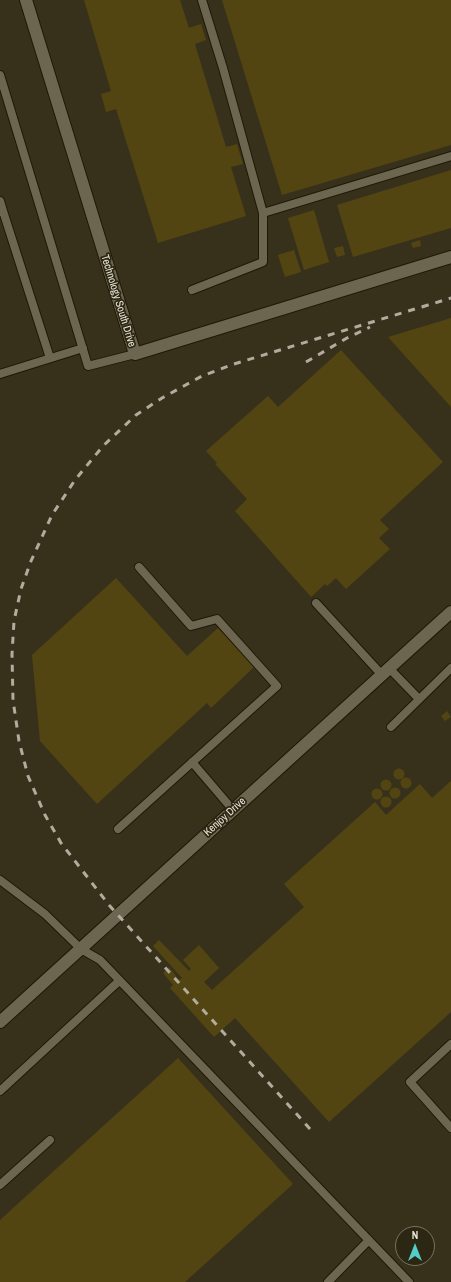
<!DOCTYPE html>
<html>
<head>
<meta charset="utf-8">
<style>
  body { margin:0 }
  #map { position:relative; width:451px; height:1282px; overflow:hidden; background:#37311c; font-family:"Archivo Narrow",sans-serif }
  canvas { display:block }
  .north { position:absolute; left:395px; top:1226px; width:40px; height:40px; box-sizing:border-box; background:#2c2713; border:1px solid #787362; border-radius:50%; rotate:0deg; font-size:11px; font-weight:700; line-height:16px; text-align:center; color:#e9e5d9 }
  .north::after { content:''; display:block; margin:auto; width:14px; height:18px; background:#53cdc9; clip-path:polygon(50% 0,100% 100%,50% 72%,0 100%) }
</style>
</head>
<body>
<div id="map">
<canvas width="451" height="1282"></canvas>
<div class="north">N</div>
</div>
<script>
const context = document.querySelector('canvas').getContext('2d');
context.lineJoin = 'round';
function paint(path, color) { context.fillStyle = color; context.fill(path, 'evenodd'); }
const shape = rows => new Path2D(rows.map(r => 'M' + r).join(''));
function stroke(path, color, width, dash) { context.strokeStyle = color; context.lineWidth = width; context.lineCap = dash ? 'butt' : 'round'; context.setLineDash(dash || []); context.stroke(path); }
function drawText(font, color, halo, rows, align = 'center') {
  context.font = font + ' "Archivo Narrow",sans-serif'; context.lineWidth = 3.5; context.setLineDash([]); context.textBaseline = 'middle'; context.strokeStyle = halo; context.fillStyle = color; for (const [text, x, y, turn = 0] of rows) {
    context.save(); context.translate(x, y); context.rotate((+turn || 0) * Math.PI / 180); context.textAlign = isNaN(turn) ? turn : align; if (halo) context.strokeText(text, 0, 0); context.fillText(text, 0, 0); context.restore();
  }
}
paint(shape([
  [84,0,180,0,189,28,201,24,206,40,195,44,226,147,237,144,243,164,231,167,246,216,158,243,116,109,106,112,101,94,111,91],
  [222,0,451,0,451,145,282,195],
  [451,170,451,228,353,257,337,205],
  [314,210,329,262,304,270,288,218],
  [420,240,421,246,413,248,411,243],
  [343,246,345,255,337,257,334,248],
  [294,250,301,272,285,277,278,255],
  [451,318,451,407,388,337],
  [341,350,443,462,380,520,389,529,379,538,390,549,346,589,336,578,327,586,325,584,311,597,235,511,247,499,215,464,217,463,206,451,268,396,278,407],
  [116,578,187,656,218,628,254,667,211,708,207,703,97,804,40,741,32,655],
  [447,711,451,717,445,721,441,716],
  '393.5 774a5.5 5.5 0 1 1 11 0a5.5 5.5 0 1 1-11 0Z',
  '400.5 783a5.5 5.5 0 1 1 11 0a5.5 5.5 0 1 1-11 0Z',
  '380.5 785a5.5 5.5 0 1 1 11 0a5.5 5.5 0 1 1-11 0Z',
  [451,781,451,1012,329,1122,235,1018,214,1037,170,988,173,985,163,973,169,967,179,980,182,978,153,946,159,940,189,971,191,969,183,960,199,945,219,968,204,982,212,990,304,907,284,884,375,802,386,815,420,784,432,798],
  '389.5 793a5.5 5.5 0 1 1 11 0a5.5 5.5 0 1 1-11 0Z',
  '371.5 794a5.5 5.5 0 1 1 11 0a5.5 5.5 0 1 1-11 0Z',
  '380.5 802a5.5 5.5 0 1 1 11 0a5.5 5.5 0 1 1-11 0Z',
  [178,1058,293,1184,185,1282,0,1282,0,1220]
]), '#534512');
const lane = shape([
  [0,75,88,366,135,354],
  [0,201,3,211,0,212],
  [3,211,50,358],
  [263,213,451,156],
  [192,290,263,262,263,213,223,68,202,0],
  [0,374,83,348],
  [316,603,382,675],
  [389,668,419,699],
  [391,727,451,668],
  [192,762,233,810],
  [118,829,277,686,217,619,191,626,139,567],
  [0,880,45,914,81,949,100,960,409,1282],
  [451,1044,410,1082,451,1128],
  [0,1091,119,981],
  [0,1185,50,1140],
  [328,1282,369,1240]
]);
const street = shape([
  [26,0,135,354,451,257],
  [0,1022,451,612]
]);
stroke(lane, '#1e1805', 10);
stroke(street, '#1e1805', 14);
stroke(lane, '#6c654f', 8);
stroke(street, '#6c654f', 12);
stroke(shape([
  [422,307,451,298],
  [306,362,347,338,370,327],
  [310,1129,109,905,61,843,45,815,28,776,19,741,13,700,12,654,14,621,21,589,31,561,52,515,75,480,103,446,136,415,162,398,202,376,234,364,428,305]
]), '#b1ac9d', 3, [7, 7]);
drawText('11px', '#e9e5d9', '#2c2713', [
  ["Technology South Drive",118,301,73],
  ["Kenjoy Drive",225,817,-42]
]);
</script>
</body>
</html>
